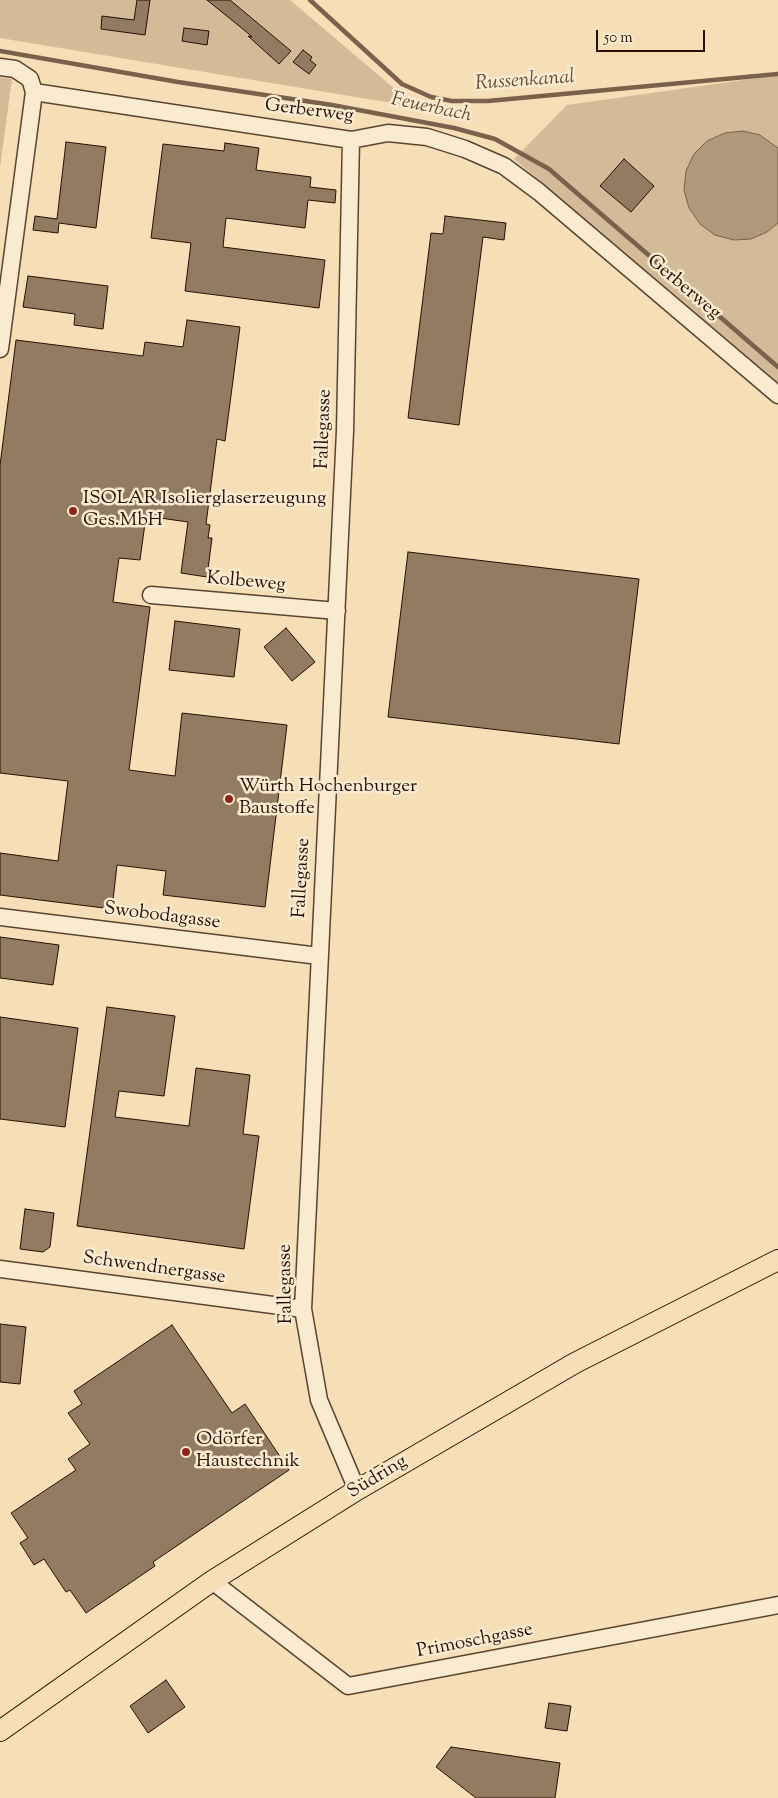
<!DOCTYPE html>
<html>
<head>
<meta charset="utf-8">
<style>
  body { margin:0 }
  #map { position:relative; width:778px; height:1798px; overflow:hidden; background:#f6deb7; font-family:"Sorts Mill Goudy",serif }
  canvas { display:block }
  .scale { position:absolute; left:596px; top:30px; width:109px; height:22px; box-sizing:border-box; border:2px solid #270f05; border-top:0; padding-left:6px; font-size:15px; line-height:18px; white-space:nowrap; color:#270f05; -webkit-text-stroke:4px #f9ead0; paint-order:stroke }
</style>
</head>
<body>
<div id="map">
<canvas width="778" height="1798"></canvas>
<div class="scale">50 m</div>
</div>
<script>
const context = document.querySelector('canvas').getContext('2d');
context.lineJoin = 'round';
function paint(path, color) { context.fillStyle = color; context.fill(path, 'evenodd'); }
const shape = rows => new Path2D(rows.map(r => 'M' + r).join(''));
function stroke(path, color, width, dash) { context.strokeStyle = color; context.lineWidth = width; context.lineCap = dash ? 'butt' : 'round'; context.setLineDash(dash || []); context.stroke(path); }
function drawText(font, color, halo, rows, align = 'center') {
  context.font = font + ' "Sorts Mill Goudy",serif'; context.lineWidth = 5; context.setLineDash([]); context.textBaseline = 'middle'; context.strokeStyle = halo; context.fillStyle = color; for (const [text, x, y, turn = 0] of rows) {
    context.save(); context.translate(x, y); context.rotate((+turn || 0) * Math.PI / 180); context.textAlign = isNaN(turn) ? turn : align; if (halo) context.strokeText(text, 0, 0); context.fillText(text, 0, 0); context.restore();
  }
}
paint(shape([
  [0,0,290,0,416,107,0,38],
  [778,75,778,384,514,159,567,105],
  [0,77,12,79,0,167]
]), '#d3bb99');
const water = shape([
  [743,131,760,135,778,148,778,223,767,232,751,239,734,240,715,235,700,224,689,208,684,190,686,171,694,154,707,141,725,133,743,131]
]);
paint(water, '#b0987a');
stroke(water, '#79614b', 1);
stroke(shape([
  [310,0,402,84,431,97,452,101,488,101,778,74],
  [0,51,178,82,332,105,454,128,495,139,549,169,778,367]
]), '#79614b', 4.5);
const building = shape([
  [137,0,150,0,145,35,101,29,102,16,134,20,137,0],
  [207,0,230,0,291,51,279,64,248,36,252,37,249,34,207,0],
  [184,28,209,31,207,45,182,41,184,28],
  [303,50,312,57,310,60,316,65,309,74,293,62,303,50],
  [66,142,106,147,96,228,59,223,58,233,33,230,35,216,57,219,66,142],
  [225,143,259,148,256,170,311,177,310,187,336,190,335,203,308,200,305,228,226,218,223,247,325,260,319,308,185,291,191,243,151,238,163,144,224,151,225,143],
  [624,159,654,186,631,212,600,186,624,159],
  [445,216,506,223,504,240,483,237,459,425,408,418,431,233,443,234,445,216],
  [28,276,108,286,103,329,74,325,75,314,23,307,28,276],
  [187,320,240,327,225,441,217,439,206,524,210,525,208,538,212,538,207,577,181,573,188,522,146,516,140,560,119,558,113,602,150,607,129,770,175,776,182,713,287,725,265,907,163,895,166,871,117,865,112,909,0,895,0,853,58,861,68,781,0,773,0,465,16,340,143,356,145,342,183,347,187,320],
  [408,552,639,579,619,744,388,717,408,552],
  [175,621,240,629,234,677,169,670,175,621],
  [286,628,315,662,292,681,264,647,286,628],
  [0,937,59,945,53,985,0,978,0,937],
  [107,1007,175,1016,164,1096,119,1091,115,1117,189,1126,196,1068,250,1075,243,1134,259,1136,244,1249,77,1226,107,1007],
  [0,1017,78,1028,65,1127,0,1119,0,1017],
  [25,1209,54,1213,50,1247,43,1252,20,1249,25,1209],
  [0,1324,26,1327,20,1384,0,1382,0,1324],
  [172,1325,232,1413,245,1404,289,1470,153,1562,155,1566,86,1613,70,1590,66,1592,44,1559,34,1565,20,1543,28,1538,11,1513,76,1470,68,1459,90,1444,68,1413,82,1404,74,1391,172,1325],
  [166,1680,185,1707,148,1733,130,1706,166,1680],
  [549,1703,571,1706,567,1731,545,1728,549,1703],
  [451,1747,560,1763,555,1798,476,1798,436,1767,451,1747]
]);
paint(building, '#937b62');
stroke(building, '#270f05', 1);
const minor = shape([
  [0,67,15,69,30,79,34,92,0,349],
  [34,92,351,140,388,133,427,137,465,149,504,166,539,192,778,395],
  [351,140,345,431,303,1309,319,1400,357,1490],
  [151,595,337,611],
  [0,917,319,956],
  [0,1269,303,1309],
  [212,1581,348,1686,778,1605]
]);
const major = shape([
  [0,1731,212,1581,357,1490,575,1363,778,1260]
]);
stroke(minor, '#5b4332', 19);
stroke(major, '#270f05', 22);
stroke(minor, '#f9ead0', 16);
stroke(major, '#f6deb7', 20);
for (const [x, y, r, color] of [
  [73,511,5,"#8f2418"],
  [229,799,5,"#8f2418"],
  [186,1452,5,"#8f2418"]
]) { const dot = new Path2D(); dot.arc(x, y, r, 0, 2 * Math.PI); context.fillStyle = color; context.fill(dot); stroke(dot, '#f9ead0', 2); }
drawText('19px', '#270f05', '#f9ead0', [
  ["Gerberweg",309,112,7],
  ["Gerberweg",683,288,40],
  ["Fallegasse",325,429,-88],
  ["Kolbeweg",246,583,5],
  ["Fallegasse",303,878,-87],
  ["Swobodagasse",162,917,7],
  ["Schwendnergasse",154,1269,8],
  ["Fallegasse",287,1284,-91],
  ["Südring",378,1478,-31],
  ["Primoschgasse",475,1642,-11]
]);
drawText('19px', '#270f05', '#f9ead0', [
  ["ISOLAR Isolierglaserzeugung",83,500],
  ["Ges.MbH",83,522],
  ["Würth Hochenburger",239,788],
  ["Baustoffe",239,810],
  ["Odörfer",196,1441],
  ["Haustechnik",196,1463]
], 'left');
drawText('italic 20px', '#654d3a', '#f9ead0', [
  ["Russenkanal",525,82,-4],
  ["Feuerbach",431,109,12]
]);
</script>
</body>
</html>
